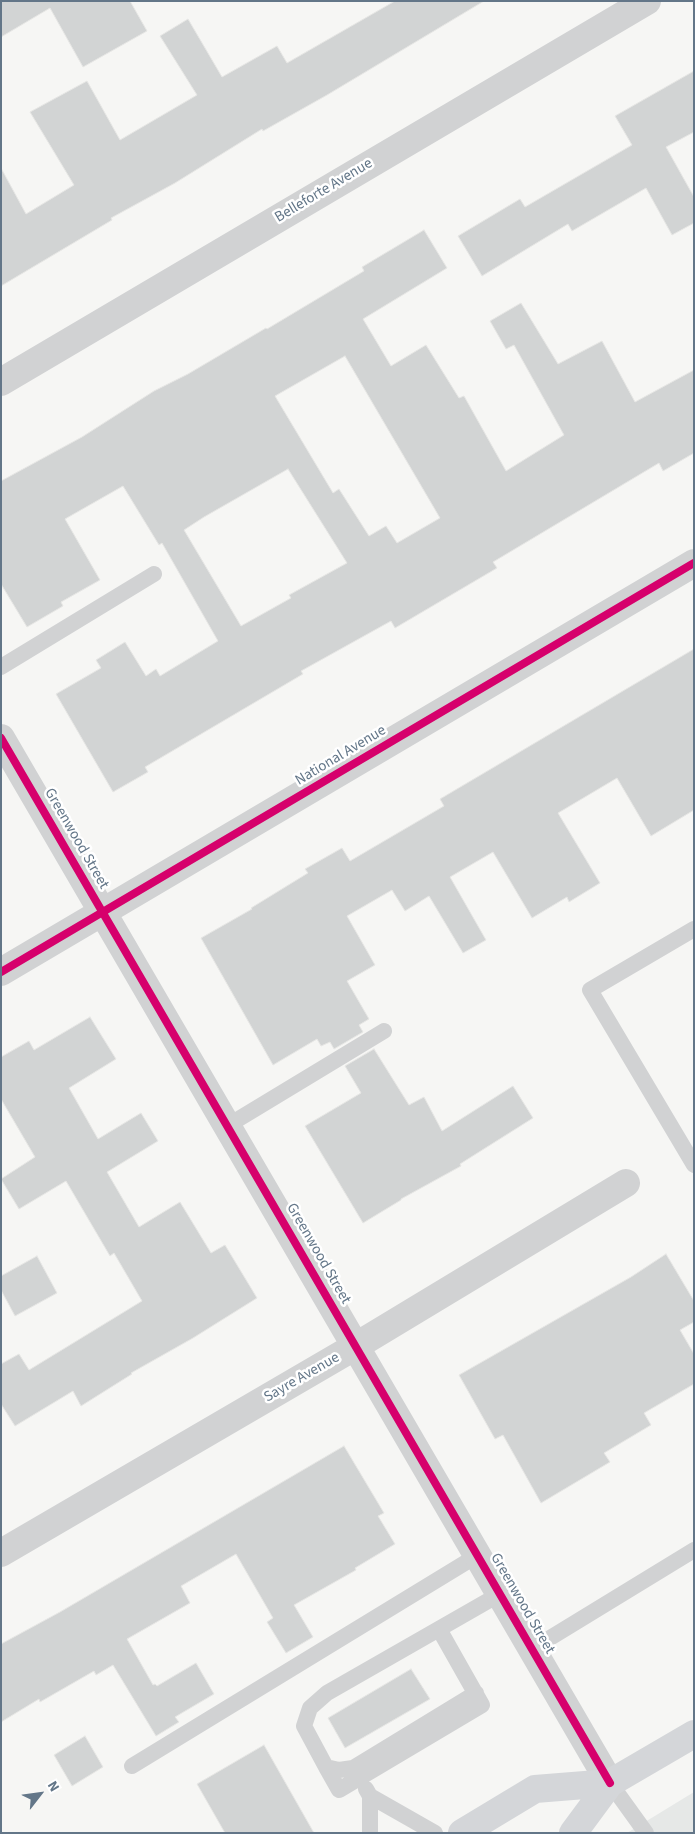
<!DOCTYPE html>
<html>
<head>
<meta charset="utf-8">
<style>
  body { margin:0 }
  #map { position:relative; width:695px; height:1834px; overflow:hidden; background:#f6f6f4; font-family:"Source Sans 3",sans-serif }
  canvas { display:block }
  .frame { position:absolute; inset:0; border:2px solid #637688; pointer-events:none }
  .north { position:absolute; left:15px; top:1769px; width:50px; height:50px; -webkit-text-stroke:4px #fff; paint-order:stroke; rotate:60deg; font-size:14px; font-weight:700; line-height:20px; text-align:center; color:#637688 }
  .north::after { content:''; display:block; margin:auto; width:18px; height:22px; background:#637688; clip-path:polygon(50% 0,100% 100%,50% 72%,0 100%) }
</style>
</head>
<body>
<div id="map">
<canvas width="695" height="1834"></canvas>
<div class="frame"></div>
<div class="north">N</div>
</div>
<script>
const context = document.querySelector('canvas').getContext('2d');
context.lineJoin = 'round';
function paint(path, color) { context.fillStyle = color; context.fill(path, 'evenodd'); }
const shape = rows => new Path2D(rows.map(r => 'M' + r).join(''));
function stroke(path, color, width, dash) { context.strokeStyle = color; context.lineWidth = width; context.lineCap = dash ? 'butt' : 'round'; context.setLineDash(dash || []); context.stroke(path); }
function drawText(font, color, halo, rows, align = 'center') {
  context.font = font + ' "Source Sans 3",sans-serif'; context.lineWidth = 5; context.setLineDash([]); context.textBaseline = 'middle'; context.strokeStyle = halo; context.fillStyle = color; for (const [text, x, y, turn = 0] of rows) {
    context.save(); context.translate(x, y); context.rotate((+turn || 0) * Math.PI / 180); context.textAlign = isNaN(turn) ? turn : align; if (halo) context.strokeText(text, 0, 0); context.fillText(text, 0, 0); context.restore();
  }
}
paint(shape([
  [694,1792,694,1833,627,1833]
]), '#e6e8e7');
const building = shape([
  [1,1,130,1,147,31,83,67,50,8,1,37,1,1],
  [395,1,484,1,327,95,263,131,262,129,175,183,111,218,112,220,1,286,1,168,26,214,74,185,30,112,87,81,120,140,197,95,160,36,188,19,222,77,277,46,287,63,395,1],
  [694,71,694,132,666,147,694,197,694,223,672,235,646,188,572,231,568,224,482,276,458,236,520,199,525,207,632,145,615,116,694,71],
  [424,230,447,268,363,319,391,366,426,345,459,398,464,396,506,471,564,435,514,345,506,349,490,321,521,303,558,364,602,341,635,402,694,370,694,453,663,471,659,463,493,562,497,568,395,628,391,621,301,671,303,674,145,767,148,772,113,792,56,694,101,668,96,660,125,642,146,676,156,669,160,676,218,641,162,543,159,545,123,486,65,519,100,580,61,602,63,606,27,627,1,584,1,481,82,437,154,391,188,374,266,328,267,329,364,271,362,267,424,230],
  [345,356,440,518,397,543,386,526,369,536,339,489,333,493,275,396,345,356],
  [288,469,347,563,289,595,291,598,241,626,184,530,204,517,288,469],
  [694,649,694,810,651,836,617,778,558,813,600,883,569,902,567,897,532,918,493,852,450,877,486,940,463,953,429,896,405,911,392,890,347,916,375,965,347,981,369,1019,359,1025,363,1032,334,1049,330,1042,321,1046,317,1039,273,1065,201,938,252,909,251,908,308,873,305,869,342,848,350,861,444,806,440,799,694,649],
  [90,1017,116,1059,69,1088,98,1139,141,1113,158,1141,107,1172,139,1227,180,1202,211,1253,225,1245,257,1298,193,1338,131,1373,132,1374,81,1406,73,1391,15,1426,1,1404,1,1364,19,1354,29,1370,142,1301,114,1253,110,1256,66,1181,19,1209,1,1179,35,1157,1,1099,1,1057,29,1041,34,1050,90,1017],
  [374,1049,409,1105,424,1097,442,1131,513,1086,533,1118,460,1164,461,1166,401,1199,401,1200,363,1223,305,1126,361,1093,345,1066,374,1049],
  [666,1254,694,1301,694,1322,680,1330,694,1354,694,1384,644,1413,651,1425,604,1453,610,1462,541,1503,503,1435,495,1439,459,1375,631,1277,666,1254],
  [37,1256,57,1293,15,1316,1,1290,1,1276,37,1256],
  [344,1446,384,1513,378,1516,395,1544,355,1568,356,1570,294,1605,313,1637,286,1653,267,1622,273,1618,236,1554,181,1586,190,1603,127,1639,153,1685,155,1684,157,1686,196,1663,214,1694,175,1717,179,1722,156,1736,113,1665,96,1675,94,1671,40,1702,39,1699,1,1722,1,1644,60,1612,344,1446],
  [411,1669,430,1699,345,1748,328,1718,411,1669],
  [85,1736,103,1767,72,1786,54,1755,85,1736],
  [264,1745,314,1833,225,1833,197,1784,264,1745]
]);
paint(building, '#d2d4d4');
stroke(building, '#e6e6e4', 1);
stroke(shape([
  [1,667,154,574],
  [694,929,590,990,694,1165],
  [227,1126,384,1031],
  [532,1649,694,1550],
  [476,1693,353,1768,339,1770,326,1767,304,1726,310,1708,327,1693,500,1594],
  [132,1766,478,1555],
  [326,1767,339,1790,482,1705,439,1629],
  [610,1783,646,1833],
  [366,1789,370,1796,370,1833],
  [370,1796,435,1833]
]), '#d1d2d3', 16);
stroke(shape([
  [1,382,647,1],
  [1,738,610,1783],
  [1,972,694,563],
  [1,1553,356,1346,626,1183]
]), '#d1d2d3', 28);
stroke(shape([
  [462,1833,535,1789,610,1783],
  [573,1833,610,1783,694,1734]
]), '#d4d6d9', 28);
stroke(shape([
  [1,738,610,1783],
  [1,972,694,563]
]), '#d6006c', 8);
drawText('15px', '#637688', '#fff', [
  ["Belleforte Avenue",324,191,-31],
  ["National Avenue",341,756,-31],
  ["Greenwood Street",76,839,60],
  ["Greenwood Street",318,1254,60],
  ["Sayre Avenue",302,1378,-30],
  ["Greenwood Street",522,1604,60]
]);
</script>
</body>
</html>
